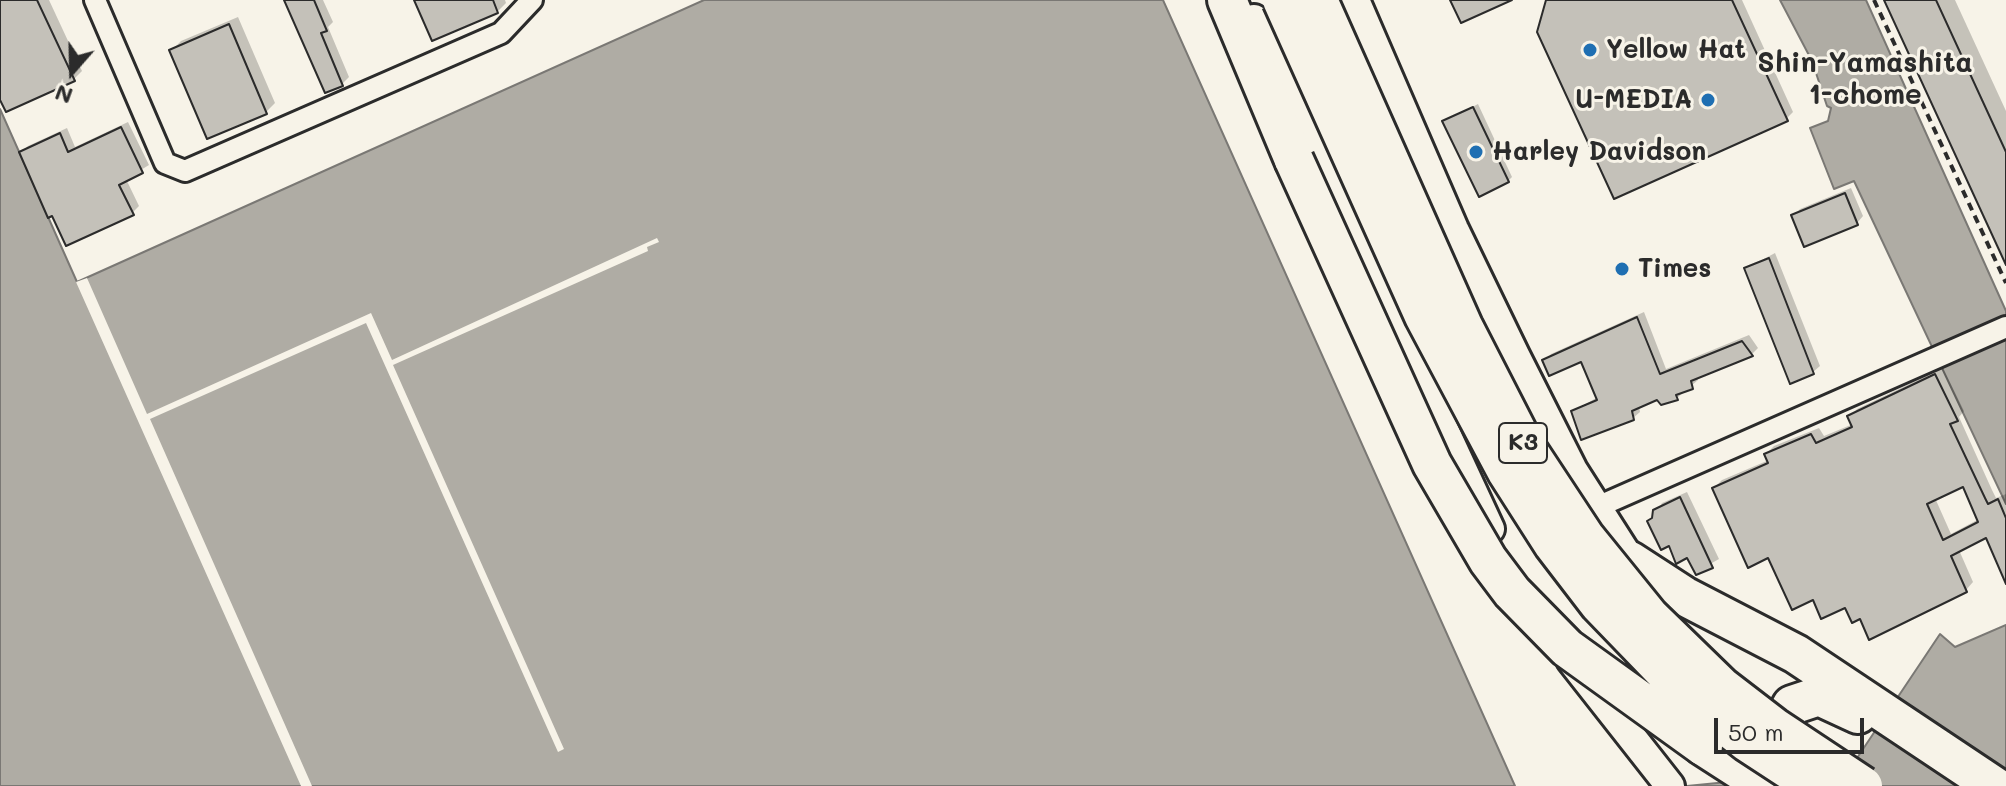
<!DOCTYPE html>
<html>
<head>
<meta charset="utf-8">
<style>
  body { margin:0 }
  #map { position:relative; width:2006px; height:786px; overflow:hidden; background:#f7f3e8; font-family:Mali,sans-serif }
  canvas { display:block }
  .north { position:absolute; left:32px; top:32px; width:80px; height:80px; -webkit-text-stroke:6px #f7f3e8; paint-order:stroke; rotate:200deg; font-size:22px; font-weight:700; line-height:32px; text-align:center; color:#2b2b2b }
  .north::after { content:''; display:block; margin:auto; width:28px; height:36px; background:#2b2b2b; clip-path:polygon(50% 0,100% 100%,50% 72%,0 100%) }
  .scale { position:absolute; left:1714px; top:718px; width:150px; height:36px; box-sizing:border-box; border:4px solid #2b2b2b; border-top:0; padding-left:10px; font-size:24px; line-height:28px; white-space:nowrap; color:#2b2b2b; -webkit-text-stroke:6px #f7f3e8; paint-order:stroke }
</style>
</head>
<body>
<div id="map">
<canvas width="2006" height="786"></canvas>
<div class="north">N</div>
<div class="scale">50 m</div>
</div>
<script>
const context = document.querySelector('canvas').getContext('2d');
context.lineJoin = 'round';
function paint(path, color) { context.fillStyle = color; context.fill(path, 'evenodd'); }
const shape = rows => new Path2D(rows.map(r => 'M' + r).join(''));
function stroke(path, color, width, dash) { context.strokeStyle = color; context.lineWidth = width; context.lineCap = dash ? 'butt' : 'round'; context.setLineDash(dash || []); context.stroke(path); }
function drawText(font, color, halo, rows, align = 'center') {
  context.font = font + ' Mali,sans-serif'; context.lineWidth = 6; context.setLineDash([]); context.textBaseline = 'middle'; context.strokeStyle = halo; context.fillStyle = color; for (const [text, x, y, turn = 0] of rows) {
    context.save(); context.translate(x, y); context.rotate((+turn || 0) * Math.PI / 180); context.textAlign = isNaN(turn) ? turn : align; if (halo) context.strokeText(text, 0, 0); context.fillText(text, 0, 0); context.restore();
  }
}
const water = shape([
  [704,0,1163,0,1515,786,0,786,0,109,77,282,704,0],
  [1780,0,1866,0,2006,311,2006,504,1854,181,1834,189,1810,128,1828,121,1831,108,1827,106,1812,61,1780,0],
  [2006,625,2006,786,1687,786,1849,770,1940,634,1955,647,2006,625]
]);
paint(water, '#afaca4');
stroke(water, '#7a7874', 2);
paint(shape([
  [657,238,659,242,647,247,648,251,393,365,564,749,558,752,366,323,150,419,312,786,301,786,76,282,87,278,147,414,371,313,392,360]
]), '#f7f3e8');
paint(shape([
  [0,0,49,0,82,71,74,79,0,95],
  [286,0,323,0,333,22,328,27,349,77,342,84],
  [416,0,505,0,506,3,497,12],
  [1548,0,1742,0,1793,112,1786,119],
  [1887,0,1955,0,2006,111,2006,260],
  [238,17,275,103,266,112,209,136,172,50,181,41],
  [1478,104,1512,177,1508,181,1445,121],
  [128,122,149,165,126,179,139,206,132,213,21,152,28,146,67,128,75,147],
  [1851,188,1863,216,1857,223,1794,216,1800,209],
  [1775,253,1820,366,1813,372,1747,268],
  [1644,312,1666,369,1749,335,1758,348,1752,354,1697,376,1698,380,1677,398,1658,398,1639,406,1640,412,1633,418,1573,411,1598,397,1582,360,1545,361,1551,354],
  [1943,368,1964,411,1959,417,1992,490,1996,498,2006,494,2006,550,1987,536,1959,550,1973,582,1966,590,1861,617,1845,605,1814,598,1769,555,1714,488,1722,480,1769,460,1766,454,1774,446,1819,428,1824,436,1853,424,1850,417,1857,409],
  [1964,484,1979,519,1951,534,1935,498],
  [1687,492,1719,559,1696,572,1688,556,1654,517,1662,503]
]), '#0003');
const building = shape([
  [0,0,37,0,75,81,6,112,0,100,0,0],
  [284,0,314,0,327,31,321,33,343,86,325,93,284,0],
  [414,0,493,0,498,13,432,41,414,0],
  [1450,0,1512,0,1461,23,1450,0],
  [1546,0,1732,0,1788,121,1614,199,1537,32,1546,0],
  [1884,0,1936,0,2006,152,2006,265,1884,0],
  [229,24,267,114,207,139,169,50,229,24],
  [1473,107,1509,182,1479,197,1442,121,1473,107],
  [121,127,143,173,119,185,134,215,66,246,52,216,48,218,19,152,60,133,68,152,121,127],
  [1845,193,1858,225,1804,247,1791,215,1845,193],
  [1769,258,1814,374,1790,384,1744,268,1769,258],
  [1637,317,1660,374,1742,341,1753,356,1691,381,1693,389,1676,395,1678,400,1661,405,1657,400,1632,411,1634,420,1581,440,1571,411,1597,400,1581,362,1549,376,1542,360,1637,317],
  [1935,374,1958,421,1950,424,1985,498,1988,504,1998,499,2006,518,2006,584,1986,538,1951,556,1967,592,1869,640,1860,619,1852,623,1845,608,1821,619,1813,600,1792,610,1768,558,1748,568,1712,488,1768,463,1764,454,1811,434,1816,443,1852,427,1847,416,1935,374],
  [1963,487,1978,522,1943,540,1927,504,1963,487],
  [1680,497,1713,568,1696,575,1687,558,1676,564,1669,546,1661,550,1647,521,1652,518,1653,510,1680,497]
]);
paint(building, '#c4c1b9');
stroke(building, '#2b2b2b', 2);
const street = shape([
  [95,0,165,163,185,171,501,33,532,0],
  [1595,508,2006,327]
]);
const secondary = shape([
  [1355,0,1454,229,1515,355,1573,470,1640,575],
  [1254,19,1490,529],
  [1571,660,1670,786]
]);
const highway = shape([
  [1227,0,1294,160],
  [1630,561,1684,596,1796,654,1994,786],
  [1703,746,1765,786],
  [1777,762,1776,734,1792,705,1819,696,1858,714]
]);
stroke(street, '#2b2b2b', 26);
stroke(secondary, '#2b2b2b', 34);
stroke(highway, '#2b2b2b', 44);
stroke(shape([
  [1874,0,2006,283]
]), '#2b2b2b', 4, [8, 6]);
stroke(street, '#f7f3e8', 20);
stroke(secondary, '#f7f3e8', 28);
stroke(highway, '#f7f3e8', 38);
const highwayBridge = shape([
  [1282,0,1424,316,1507,472,1553,544,1599,604,1684,692,1747,742,1814,786],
  [1318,0,1463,326,1523,443,1585,537,1649,616,1722,687,1774,727,1863,786],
  [1294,160,1432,464,1488,560,1512,592,1567,648,1703,746]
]);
stroke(highwayBridge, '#2b2b2b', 44, []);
stroke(highwayBridge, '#f7f3e8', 38);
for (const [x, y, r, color] of [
  [1590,50,8,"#1f6fb2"],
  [1708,100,8,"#1f6fb2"],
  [1476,152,8,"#1f6fb2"],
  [1622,269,8,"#1f6fb2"]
]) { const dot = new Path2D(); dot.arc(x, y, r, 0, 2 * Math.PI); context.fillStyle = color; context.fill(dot); stroke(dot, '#f7f3e8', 3); }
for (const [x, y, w] of [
  [1523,443,48]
]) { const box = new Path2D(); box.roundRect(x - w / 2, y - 20, w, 40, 6); context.fillStyle = '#f7f3e8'; context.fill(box); stroke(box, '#2b2b2b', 2); }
drawText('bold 24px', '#2b2b2b', null, [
  ["K3",1523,443]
]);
drawText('bold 26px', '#2b2b2b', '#f7f3e8', [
  ["Yellow Hat",1606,50],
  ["U-MEDIA",1692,100,"right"],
  ["Harley Davidson",1492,152],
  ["Times",1638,269]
], 'left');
drawText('bold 28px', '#2b2b2b', '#f7f3e8', [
  ["Shin-Yamashita",1865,63],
  ["1-chome",1865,95]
]);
</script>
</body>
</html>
